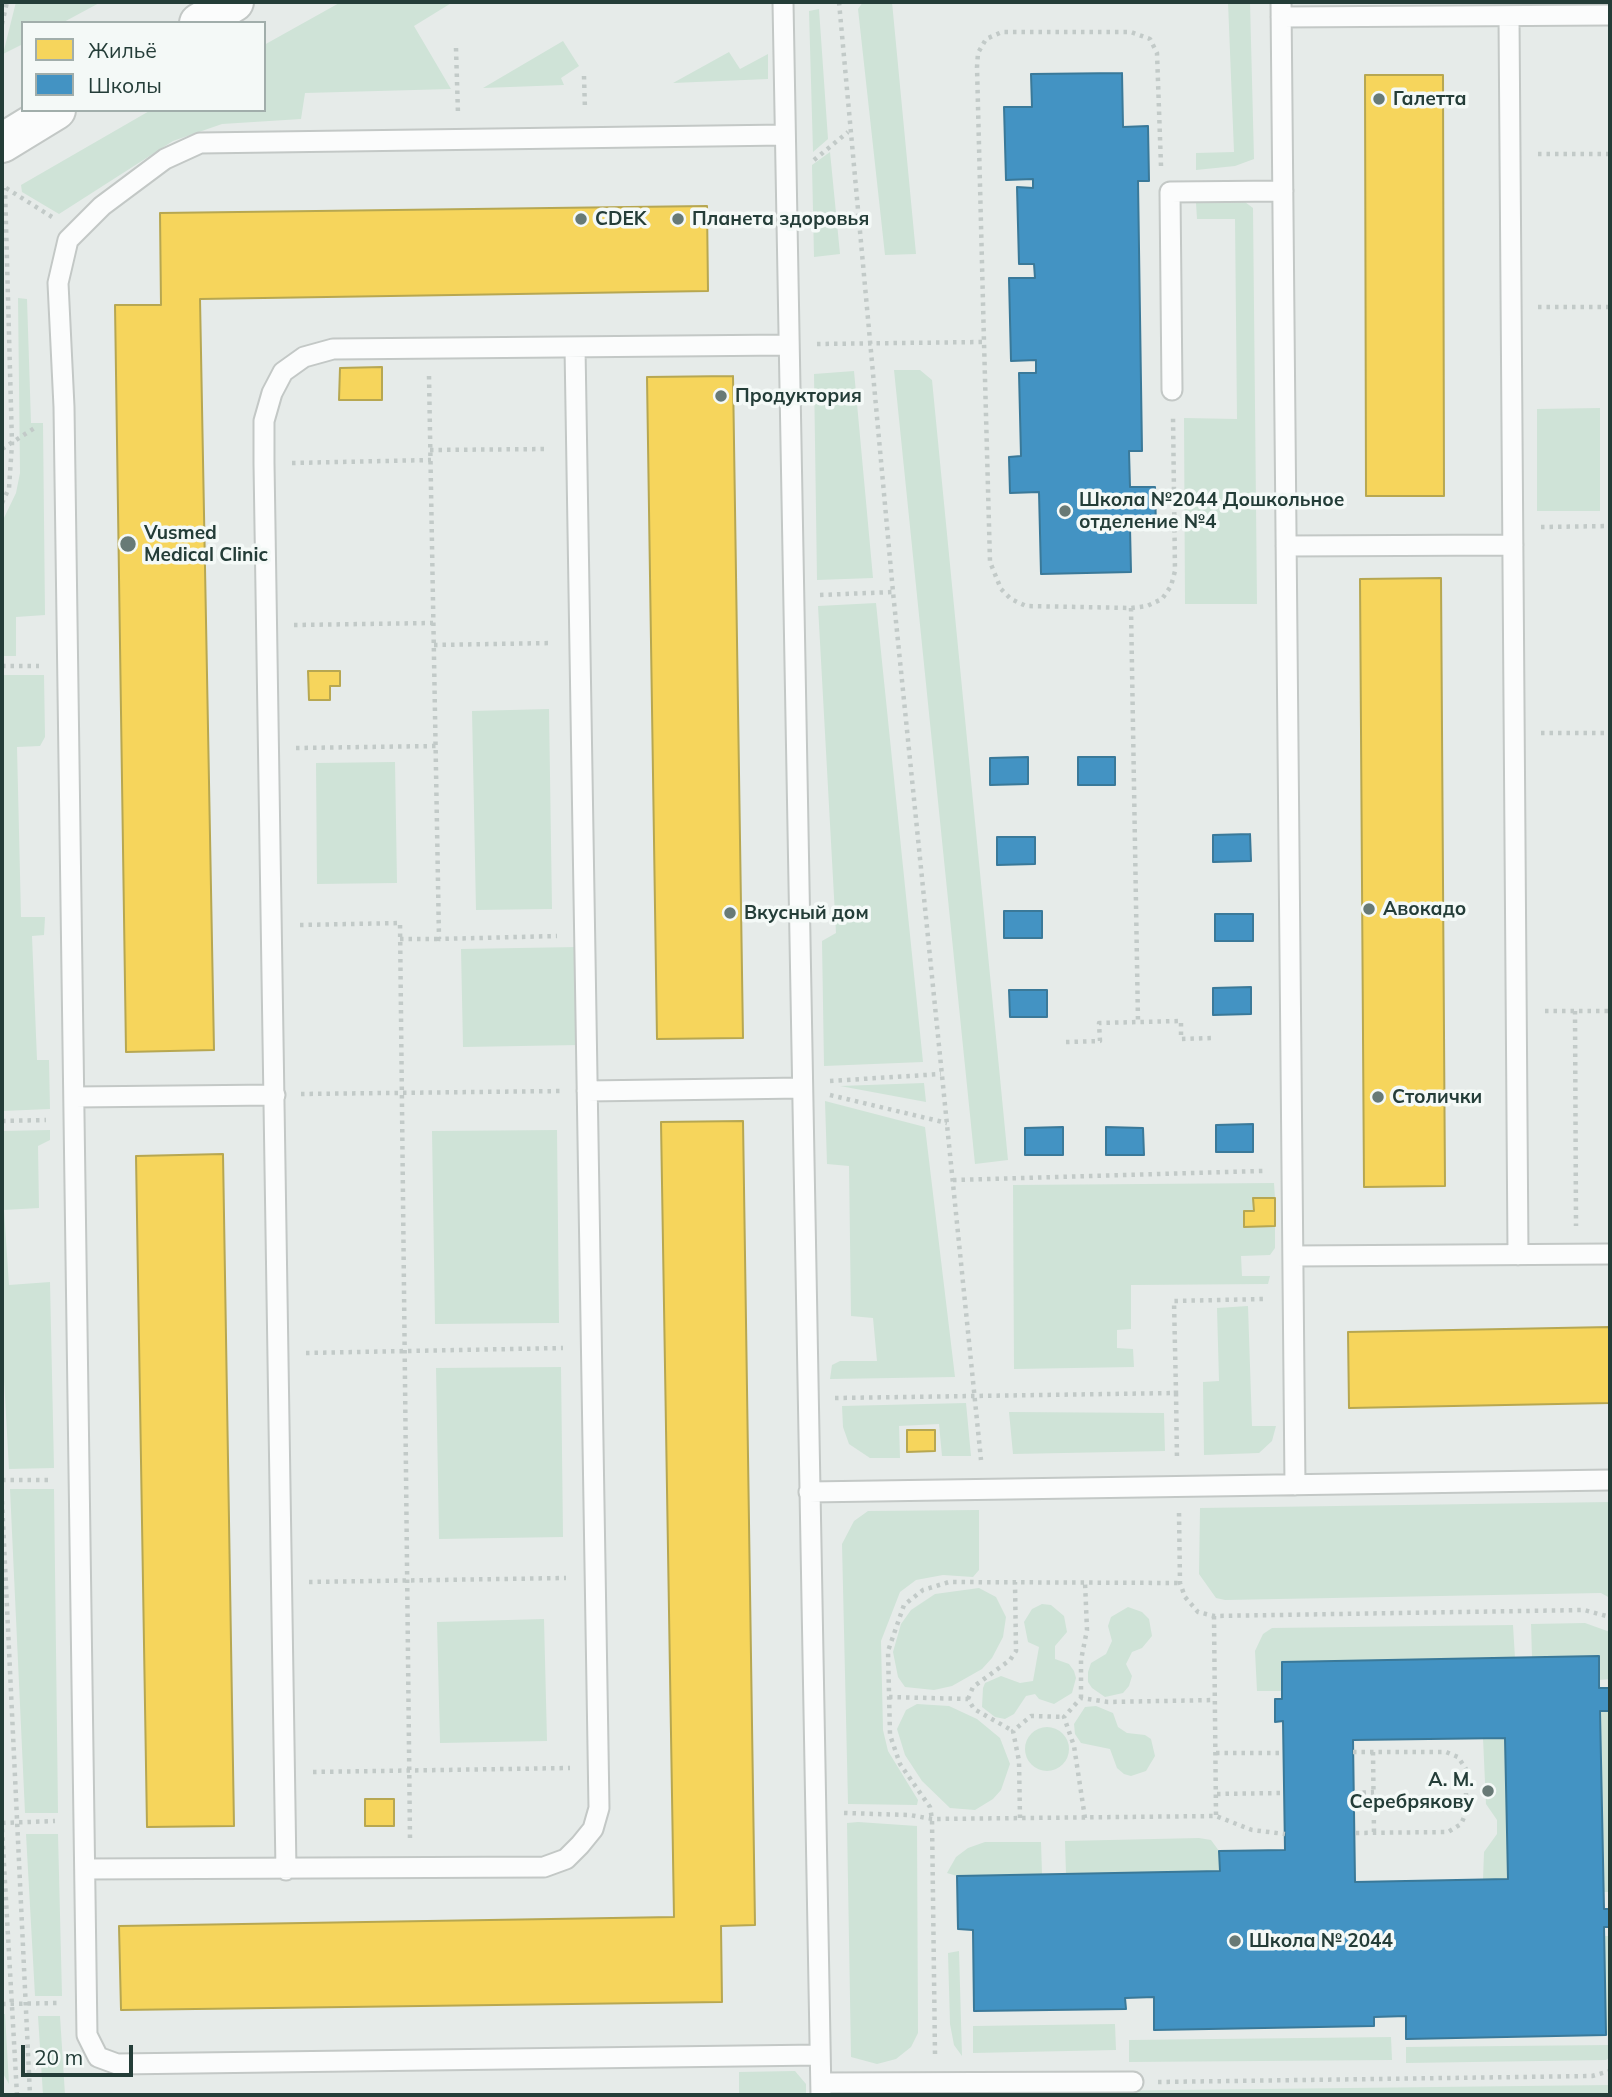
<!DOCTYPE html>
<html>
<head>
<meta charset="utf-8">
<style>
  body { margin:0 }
  #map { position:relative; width:1612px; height:2097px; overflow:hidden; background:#e6ebe9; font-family:Mulish,sans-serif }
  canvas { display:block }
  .frame { position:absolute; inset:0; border:4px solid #243d38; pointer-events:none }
  .legend { position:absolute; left:21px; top:21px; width:245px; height:91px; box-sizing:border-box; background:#f4f9f7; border:2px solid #a1aeab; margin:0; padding:9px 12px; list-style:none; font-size:21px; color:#243d38 }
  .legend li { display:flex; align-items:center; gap:14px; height:35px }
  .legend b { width:35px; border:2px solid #a1aeab }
  .scale { position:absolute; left:21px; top:2045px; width:112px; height:32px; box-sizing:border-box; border:4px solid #243d38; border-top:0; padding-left:9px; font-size:21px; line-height:24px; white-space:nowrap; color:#243d38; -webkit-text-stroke:5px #f4f9f7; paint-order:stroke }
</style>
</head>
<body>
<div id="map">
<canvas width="1612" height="2097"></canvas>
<div class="frame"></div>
<ul class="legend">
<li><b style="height:19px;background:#f6d55c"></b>Жильё</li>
<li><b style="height:19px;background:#4393c3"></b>Школы</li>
</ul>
<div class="scale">20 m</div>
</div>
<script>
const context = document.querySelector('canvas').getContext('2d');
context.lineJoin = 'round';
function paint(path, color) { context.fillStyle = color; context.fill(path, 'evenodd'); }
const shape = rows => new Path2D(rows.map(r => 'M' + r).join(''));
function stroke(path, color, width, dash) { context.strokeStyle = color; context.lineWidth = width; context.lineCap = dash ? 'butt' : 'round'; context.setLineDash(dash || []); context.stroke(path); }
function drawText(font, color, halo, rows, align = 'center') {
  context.font = font + ' Mulish,sans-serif'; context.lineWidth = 7; context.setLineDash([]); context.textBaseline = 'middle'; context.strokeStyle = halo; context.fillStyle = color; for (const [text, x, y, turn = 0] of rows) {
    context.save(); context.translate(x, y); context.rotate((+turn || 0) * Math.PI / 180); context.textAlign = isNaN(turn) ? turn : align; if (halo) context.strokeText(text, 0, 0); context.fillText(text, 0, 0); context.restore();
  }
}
paint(shape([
  [16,2,101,2,62,23,23,23,23,44,3,54],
  [341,2,453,2,414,26,451,89,305,93,301,119,222,124,173,141,59,214,22,192,21,185,151,110,264,110,264,45],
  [863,2,892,2,916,254,885,255,858,9],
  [1228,2,1250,2,1254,159,1235,166,1196,170,1196,153,1234,152],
  [819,9,828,139,813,152,809,11],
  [563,41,579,66,561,78,564,85,483,88],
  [729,52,740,69,768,54,768,79,673,83],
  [830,152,840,254,814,257,812,165],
  [1245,202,1253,208,1257,604,1185,604,1184,418,1237,419,1235,219,1197,219,1196,203],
  [18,298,27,299,31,423,43,423,45,615,16,617,16,656,2,656,2,522,16,493,20,473],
  [894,370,920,370,932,380,1008,1160,975,1164],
  [854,371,873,578,817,580,814,374],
  [1600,408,1600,511,1537,511,1537,409],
  [876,603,923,1062,824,1066,822,941,836,933,818,606],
  [2,675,44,675,45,737,40,746,17,747,21,917,45,917,44,935,32,936,37,1060,49,1060,50,1109,2,1111],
  [549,709,552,909,476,910,472,711],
  [395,762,397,883,317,884,316,763],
  [577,947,579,1045,463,1047,461,949],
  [924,1083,926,1102,840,1086],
  [825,1101,925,1127,955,1377,830,1379,832,1365,840,1361,877,1361,873,1318,851,1316,849,1166,827,1164],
  [50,1130,50,1140,38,1146,39,1208,4,1210,9,1285,50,1282,54,1468,9,1469,2,1343,2,1131],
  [557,1130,559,1323,435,1324,432,1131],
  [1274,1183,1275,1198,1254,1198,1254,1211,1244,1211,1244,1227,1275,1226,1275,1248,1270,1255,1241,1256,1242,1276,1270,1276,1268,1284,1131,1285,1131,1329,1117,1330,1117,1348,1133,1349,1134,1367,1014,1369,1013,1185],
  [1248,1306,1252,1426,1276,1426,1272,1441,1259,1453,1204,1455,1203,1382,1219,1381,1217,1308],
  [561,1367,563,1537,439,1539,436,1368],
  [966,1403,971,1456,942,1456,939,1424,899,1426,900,1458,870,1458,849,1444,843,1427,842,1406],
  [1009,1412,1164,1413,1165,1451,1013,1454],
  [10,1489,54,1489,58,1813,25,1813],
  [1610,1502,1610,1598,1601,1593,1225,1600,1216,1598,1199,1574,1200,1508],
  [979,1510,979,1570,973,1577,943,1575,916,1580,900,1592,881,1641,883,1730,888,1751,918,1800,917,1805,848,1804,842,1544,854,1521,868,1511],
  [979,1588,996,1597,1006,1617,1003,1637,992,1658,982,1669,952,1686,934,1690,905,1687,898,1677,893,1652,901,1624,911,1610,935,1594],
  [1042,1604,1051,1605,1064,1616,1067,1632,1055,1646,1055,1659,1069,1664,1074,1671,1076,1678,1072,1693,1054,1704,1039,1699,1035,1694,1026,1696,1014,1714,1005,1719,995,1717,982,1707,983,1688,985,1683,1001,1676,1020,1683,1033,1681,1039,1647,1028,1642,1024,1622,1032,1609],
  [1128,1607,1142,1612,1149,1619,1152,1636,1142,1648,1132,1652,1126,1664,1132,1676,1129,1686,1123,1693,1105,1697,1092,1688,1088,1682,1088,1672,1091,1663,1106,1654,1112,1641,1108,1626,1111,1617],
  [544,1619,547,1741,440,1743,437,1622],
  [1585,1623,1610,1632,1610,1679,1599,1680,1599,1657,1532,1657,1531,1624],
  [1513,1625,1515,1658,1282,1662,1283,1691,1257,1691,1255,1651,1263,1634,1272,1628],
  [1609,1696,1610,1696,1610,1892,1604,1892,1600,1711,1609,1711],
  [917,1704,949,1706,977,1719,1000,1738,1010,1764,1001,1790,993,1799,975,1810,950,1808,922,1781,905,1755,897,1729,906,1710],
  [1096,1706,1113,1713,1118,1727,1127,1733,1145,1735,1151,1739,1155,1756,1146,1771,1131,1776,1124,1774,1117,1768,1110,1749,1081,1743,1075,1734,1074,1724,1085,1707],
  '1025 1749a22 22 0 1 1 44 0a22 22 0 1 1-44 0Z',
  [1483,1738,1505,1738,1508,1879,1483,1880,1484,1852,1497,1834,1497,1820,1486,1804],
  [858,1822,917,1826,918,2033,911,2047,896,2059,877,2064,851,2057,847,1823],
  [26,1834,58,1834,62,1996,35,1996],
  [1199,1838,1211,1840,1219,1851,1220,1871,1066,1874,1065,1841],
  [985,1842,1041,1842,1042,1874,957,1876,947,1873,956,1857,968,1848],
  [1604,1936,1610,1936,1610,2035,1606,2035],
  [959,1951,962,2056,954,2045,950,2024,948,1953],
  [2,2014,5,2014,9,2084,2,2072],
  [38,2016,60,2016,65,2095,43,2095],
  [1115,2024,1116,2050,973,2053,973,2026],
  [1391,2037,1392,2060,1129,2062,1129,2040],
  [1610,2045,1610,2057,1606,2060,1406,2063,1406,2047],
  [795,2071,806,2084,806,2095,739,2095,739,2072],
  [1610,2085,1610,2095,913,2095,916,2093]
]), '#cfe3d7');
const homes = shape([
  [1365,75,1443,75,1444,496,1366,496,1365,75],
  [707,206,708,291,200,299,214,1050,126,1052,115,305,161,305,160,213,707,206],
  [382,367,382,400,339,400,340,368,382,367],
  [733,376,743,1038,657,1039,647,377,733,376],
  [1441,578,1445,1186,1364,1187,1360,579,1441,578],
  [308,671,340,671,340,686,330,686,330,700,309,700,308,671],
  [743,1121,755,1925,721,1926,722,2002,121,2010,119,1926,674,1917,661,1122,743,1121],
  [223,1154,234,1826,147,1827,136,1156,223,1154],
  [1253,1198,1275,1198,1275,1226,1244,1227,1244,1211,1254,1211,1253,1198],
  [1610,1327,1610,1403,1349,1408,1348,1332,1610,1327],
  [907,1430,935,1430,935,1451,907,1452,907,1430],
  [365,1799,394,1799,394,1826,365,1826,365,1799]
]);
paint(homes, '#f6d55c');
stroke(homes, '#b7a751', 2);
const schools = shape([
  [1122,73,1123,127,1148,126,1149,181,1138,181,1142,451,1129,451,1130,487,1155,487,1156,528,1130,528,1131,572,1041,574,1039,492,1010,493,1009,457,1021,456,1019,373,1036,373,1036,360,1011,361,1009,278,1035,278,1034,264,1019,264,1017,187,1033,188,1033,179,1006,180,1004,107,1032,107,1031,74,1122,73],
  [1028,757,1028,784,990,785,990,758,1028,757],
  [1078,757,1115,757,1115,785,1078,785,1078,757],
  [1250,834,1251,861,1213,862,1213,835,1250,834],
  [997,837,1035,837,1035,864,997,865,997,837],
  [1004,911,1042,911,1042,938,1004,938,1004,911],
  [1215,914,1253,914,1253,941,1215,941,1215,914],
  [1251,987,1251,1014,1213,1015,1213,988,1251,987],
  [1009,990,1047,990,1047,1017,1010,1017,1009,990],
  [1253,1124,1253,1152,1216,1152,1216,1125,1253,1124],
  [1063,1127,1063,1155,1025,1155,1025,1128,1063,1127],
  [1106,1127,1143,1128,1144,1155,1106,1155,1106,1127],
  [1599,1656,1599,1688,1609,1688,1609,1711,1600,1711,1604,1909,1610,1909,1610,1927,1604,1927,1606,2035,1406,2039,1406,2016,1374,2017,1374,2026,1154,2030,1154,1997,1125,1998,1126,2009,974,2011,973,1930,958,1929,957,1876,1220,1871,1219,1851,1285,1850,1283,1721,1275,1722,1275,1699,1282,1699,1282,1662,1599,1656],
  [1505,1738,1508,1879,1355,1882,1353,1740,1505,1738]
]);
paint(schools, '#4393c3');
stroke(schools, '#3a7999', 2);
const service = shape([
  [783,2,821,2095],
  [1281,2,1295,1485],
  [1509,16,1518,1255],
  [1281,17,1610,15],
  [785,135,200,143,165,159,102,206,68,240,58,283,64,407,87,2035,98,2057,117,2064,820,2055],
  [1172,390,1170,192,1283,191],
  [1286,546,1513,545],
  [587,1091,802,1088],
  [74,1097,275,1095],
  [1293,1256,1610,1254],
  [809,1492,1610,1480],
  [85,1869,544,1867,566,1859,580,1845,593,1829,599,1808,575,347],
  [286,1870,264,463,264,421,272,393,283,372,304,357,333,349,788,345],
  [821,2083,1133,2082]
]);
const tertiary = shape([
  [199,23,234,2],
  [2,143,56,110]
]);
stroke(service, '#c3c8c6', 23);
stroke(tertiary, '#c3c8c6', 42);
stroke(shape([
  [839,2,893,592,981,1460],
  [2,24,7,2],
  [456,48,458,114],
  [584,76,585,110],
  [1538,154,1610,154],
  [814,160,848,132],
  [1161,166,1157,53,1150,39,1131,32,1002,32,986,39,978,53,977,67,984,342,990,562,1001,589,1011,599,1026,606,1131,608,1147,606,1162,599,1171,586,1175,571,1173,416],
  [6,188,52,217],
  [1538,307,1610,307],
  [817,344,983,342],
  [429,376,439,939,557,936],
  [2,449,36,427],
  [430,450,547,449],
  [292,463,431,460],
  [2,503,9,488,12,444,5,188],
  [1541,527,1610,526],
  [820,595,893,592],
  [1131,608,1138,1022],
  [294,625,433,623],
  [434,645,552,643],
  [2,666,39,666],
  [1541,733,1610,733],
  [296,748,436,746],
  [300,925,400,923,410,1839],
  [400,939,439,939],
  [1545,1011,1610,1011],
  [1575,1011,1576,1226],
  [1066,1042,1100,1041,1099,1023,1181,1021,1181,1039,1212,1038],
  [830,1081,941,1074],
  [301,1094,562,1091],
  [830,1095,947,1123],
  [2,1121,46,1120],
  [953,1180,1263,1171],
  [306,1353,563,1348],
  [1176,1393,1177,1459],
  [835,1398,1176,1393,1174,1301,1265,1299],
  [2,1480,50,1480],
  [2,1501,30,2095],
  [1179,1513,1180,1583,1185,1597,1198,1612,1214,1616,1584,1610,1610,1617],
  [309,1582,566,1578],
  [1214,1616,1216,1816],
  [889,1697,968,1699,974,1709,1013,1731],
  [1081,1698,1081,1660,1087,1630,1085,1582],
  [968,1699,973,1687,1010,1660,1016,1651,1015,1582],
  [1353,1752,1446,1752,1458,1757,1466,1769,1466,1813,1461,1824,1448,1832,1354,1833],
  [1373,1752,1374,1833],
  [1216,1753,1283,1753],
  [313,1772,570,1768],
  [1354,1793,1374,1792],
  [1217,1794,1284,1793],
  [844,1813,910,1815,932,1819,1216,1816,1252,1830,1285,1834],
  [1020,1818,1019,1761,1013,1731,1031,1716,1064,1717],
  [1085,1818,1074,1746,1064,1717,1081,1698,1108,1702,1215,1700],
  [2,1823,55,1821],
  [2,1829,17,2095],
  [2,2004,58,2003],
  [935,2054,932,1819,930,1807,900,1764,890,1735,888,1651,904,1605,923,1590,949,1582,1180,1583],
  [1158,2082,1592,2076,1610,2071]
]), '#c2cac8', 4.5, [3.5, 5]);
stroke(service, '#fbfcfc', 19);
stroke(tertiary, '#fbfcfc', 38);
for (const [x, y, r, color] of [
  [1379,99,7,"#687a76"],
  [581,219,7,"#687a76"],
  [678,219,7,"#687a76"],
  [721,396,7,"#687a76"],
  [1065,511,7,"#687a76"],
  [128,544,9,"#687a76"],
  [1369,909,7,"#687a76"],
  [730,913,7,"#687a76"],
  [1378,1097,7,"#687a76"],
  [1488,1791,7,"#687a76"],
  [1235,1941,7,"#687a76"]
]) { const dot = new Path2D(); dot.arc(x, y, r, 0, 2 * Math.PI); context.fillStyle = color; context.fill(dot); stroke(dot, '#f4f9f7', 2.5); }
drawText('bold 19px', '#243d38', '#f4f9f7', [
  ["Галетта",1393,99],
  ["CDEK",595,219],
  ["Планета здоровья",692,219],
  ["Продуктория",735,396],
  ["Школа №2044 Дошкольное",1079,500],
  ["отделение №4",1079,522],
  ["Vusmed",144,533],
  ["Medical Clinic",144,555],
  ["Авокадо",1383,909],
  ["Вкусный дом",744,913],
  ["Столички",1392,1097],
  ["А. М.",1474,1780,"right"],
  ["Серебрякову",1474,1802,"right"],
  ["Школа № 2044",1249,1941]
], 'left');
</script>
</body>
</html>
